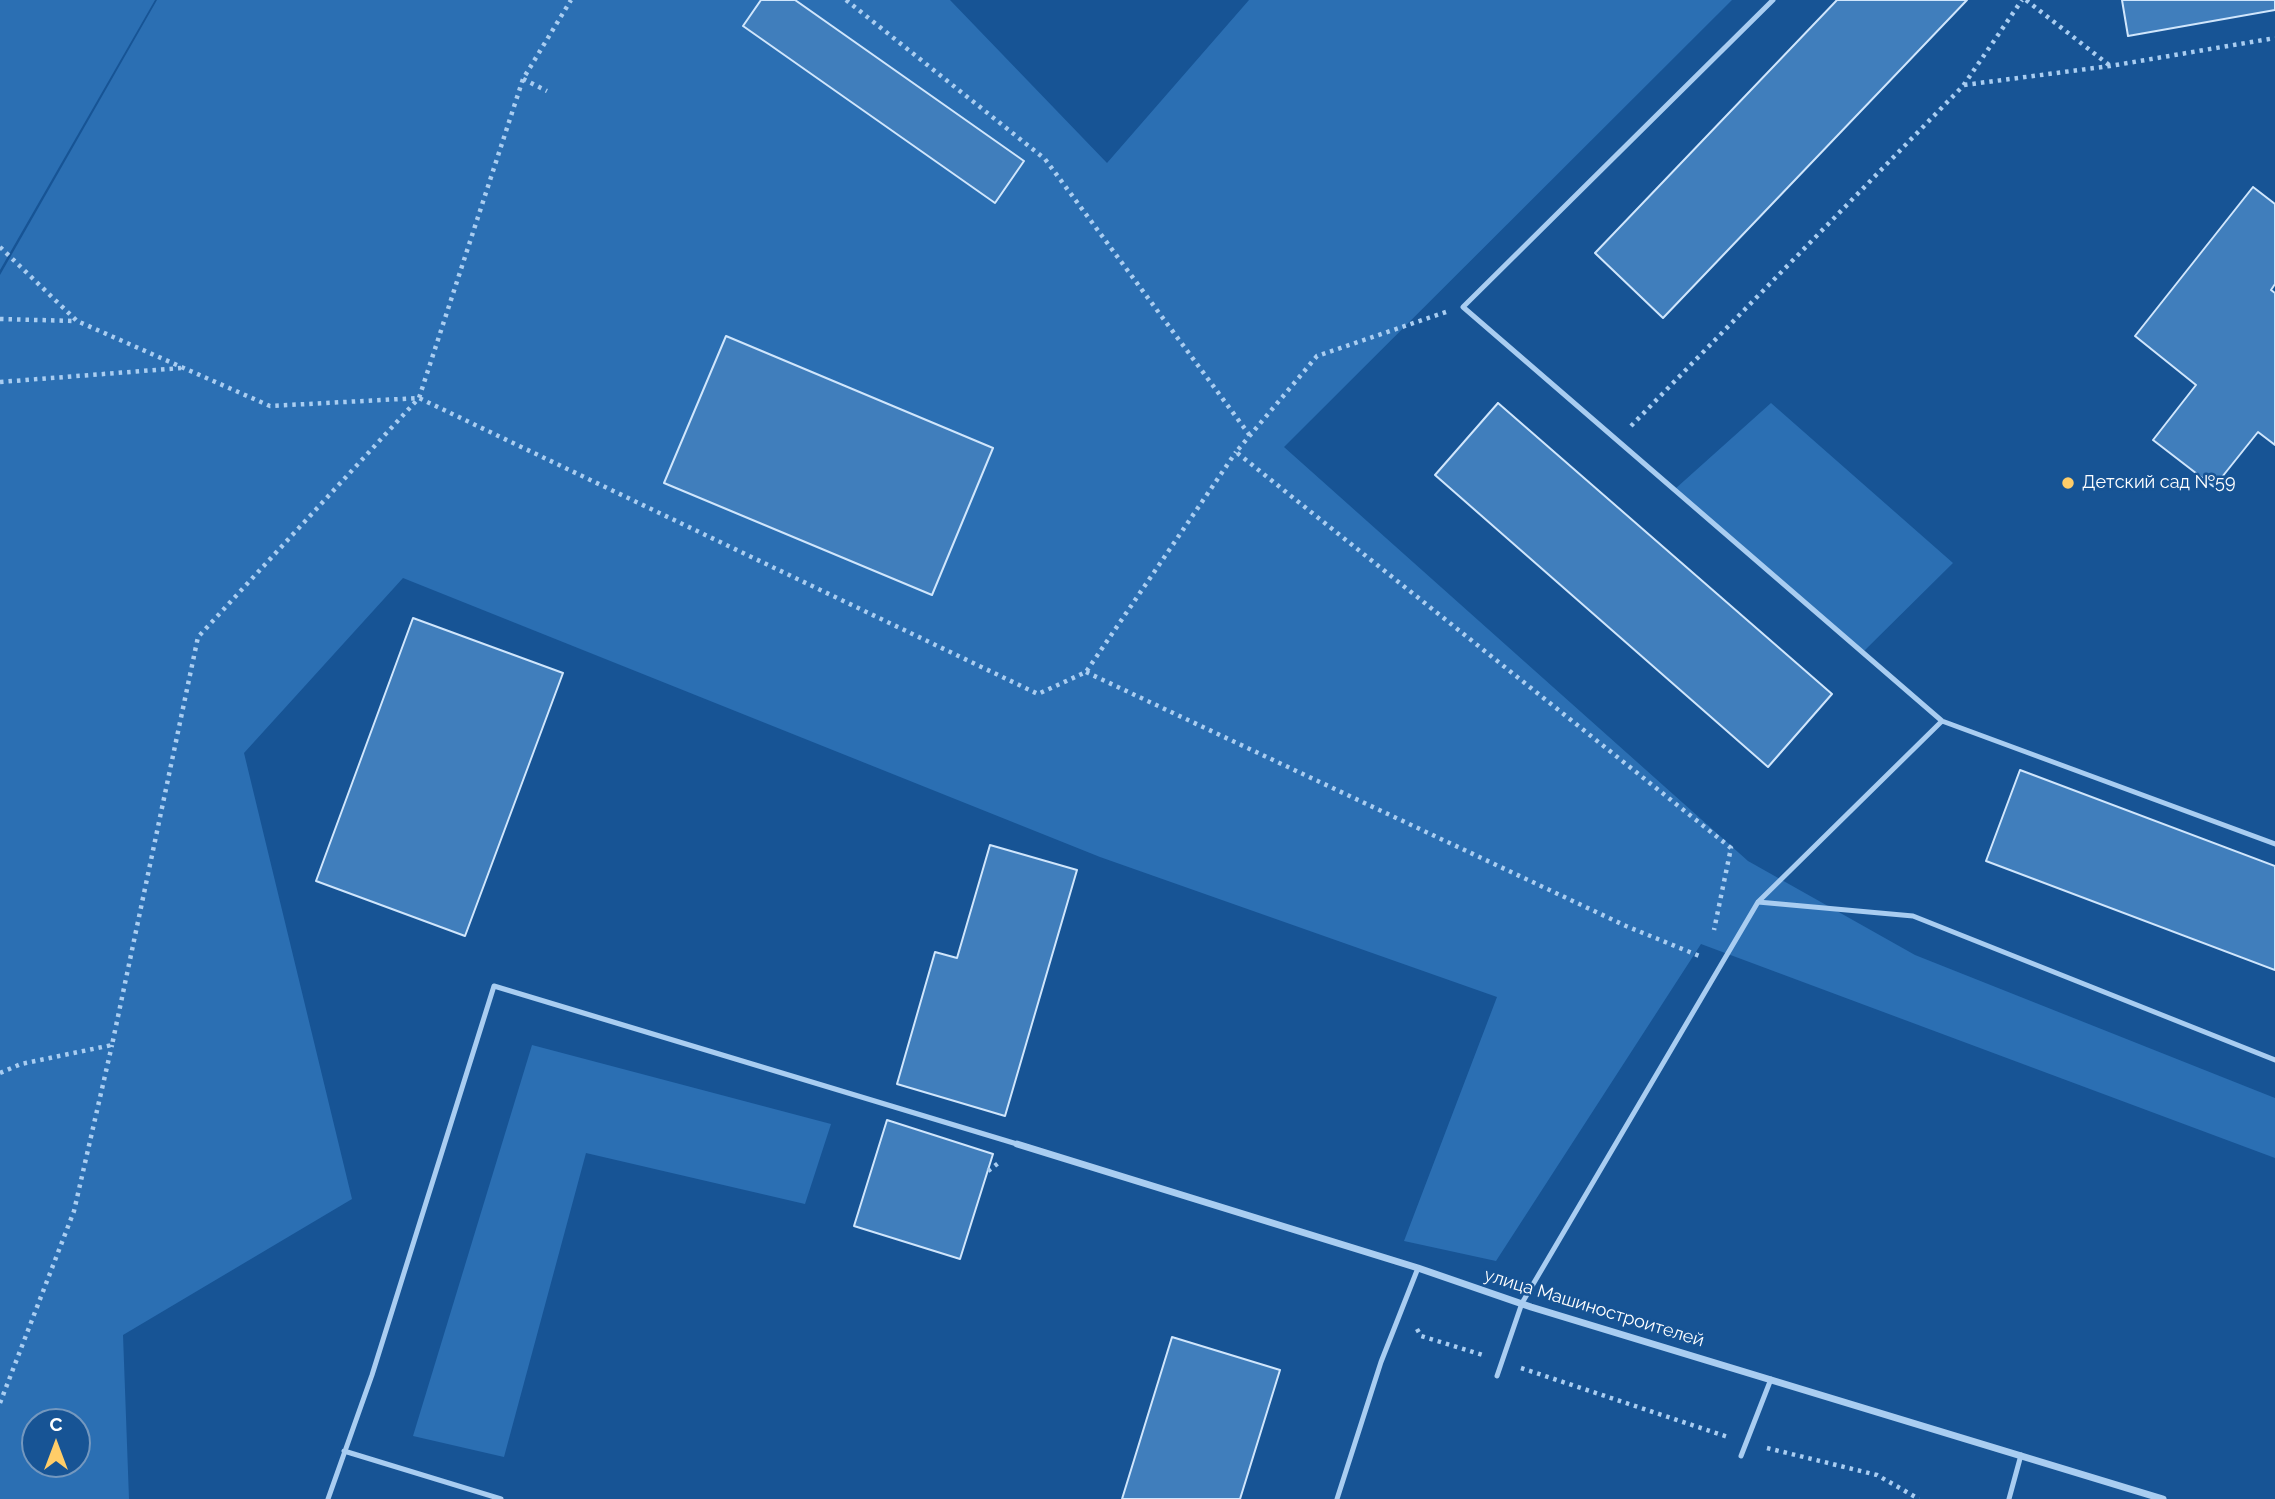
<!DOCTYPE html>
<html>
<head>
<meta charset="utf-8">
<style>
  body { margin:0 }
  #map { position:relative; width:2275px; height:1499px; overflow:hidden; background:#175495; font-family:Raleway,sans-serif }
  canvas { display:block }
  .north { position:absolute; left:21px; top:1408px; width:70px; height:70px; box-sizing:border-box; background:#175495; border:2px solid #7498bf; border-radius:50%; rotate:0deg; font-size:19px; font-weight:700; line-height:28px; text-align:center; color:#fff }
  .north::after { content:''; display:block; margin:auto; width:24px; height:32px; background:#ffcd68; clip-path:polygon(50% 0,100% 100%,50% 72%,0 100%) }
</style>
</head>
<body>
<div id="map">
<canvas width="2275" height="1499"></canvas>
<div class="north">С</div>
</div>
<script>
const context = document.querySelector('canvas').getContext('2d');
context.lineJoin = 'round';
function paint(path, color) { context.fillStyle = color; context.fill(path, 'evenodd'); }
const shape = rows => new Path2D(rows.map(r => 'M' + r).join(''));
function stroke(path, color, width, dash) { context.strokeStyle = color; context.lineWidth = width; context.lineCap = dash ? 'butt' : 'round'; context.setLineDash(dash || []); context.stroke(path); }
function drawText(font, color, halo, rows, align = 'center') {
  context.font = font + ' Raleway,sans-serif'; context.lineWidth = 5; context.setLineDash([]); context.textBaseline = 'middle'; context.strokeStyle = halo; context.fillStyle = color; for (const [text, x, y, turn = 0] of rows) {
    context.save(); context.translate(x, y); context.rotate((+turn || 0) * Math.PI / 180); context.textAlign = isNaN(turn) ? turn : align; if (halo) context.strokeText(text, 0, 0); context.fillText(text, 0, 0); context.restore();
  }
}
paint(shape([
  [0,0,155,0,0,270],
  [157,0,950,0,1107,163,1249,0,1732,0,1284,447,1748,861,1915,955,2275,1098,2275,1158,1701,944,1496,1261,1404,1241,1497,997,1100,857,403,578,244,753,352,1199,123,1335,129,1499,0,1499,0,275],
  [35,1422,77,1422,77,1464,35,1464],
  [1771,403,1953,563,1863,652,1675,489],
  [532,1045,831,1124,805,1204,586,1153,504,1457,413,1436]
]), '#2b6fb3');
const building = shape([
  [761,0,795,0,1024,161,995,203,743,26,761,0],
  [1837,0,1967,0,1663,318,1595,253,1837,0],
  [2122,0,2275,0,2275,10,2128,36,2122,0],
  [2253,187,2275,204,2275,284,2271,290,2275,293,2275,445,2258,432,2214,487,2153,440,2196,385,2135,336,2253,187],
  [726,336,993,448,932,595,664,483,726,336],
  [1498,403,1832,694,1768,767,1435,475,1498,403],
  [413,618,563,673,465,936,316,881,413,618],
  [2020,770,2275,866,2275,970,1986,861,2020,770],
  [990,845,1077,870,1005,1116,897,1084,935,952,957,958,990,845],
  [887,1120,993,1154,960,1259,854,1226,887,1120],
  [1172,1337,1280,1370,1240,1499,1122,1499,1172,1337]
]);
paint(building, '#407ebc');
stroke(building, '#d0e6fc', 2);
stroke(shape([
  [846,0,1045,159,1251,437],
  [2026,0,2109,65],
  [523,79,547,91],
  [1964,85,2110,66,2275,38],
  [0,247,77,321,270,406,419,398,1038,694,1086,672,1236,452],
  [1446,312,1317,356,1236,452,1731,848,1714,930],
  [0,319,76,321],
  [0,382,181,368],
  [1631,426,1963,86,2022,0],
  [1086,672,1626,926,1702,957],
  [0,1073,21,1064,112,1045,198,637,419,398,523,79,571,0],
  [988,1171,1001,1161],
  [1417,1329,1421,1336,1483,1355],
  [1521,1368,1728,1437],
  [0,1403,74,1211,112,1045],
  [1767,1448,1877,1475,1919,1499]
]), '#a9cdf1', 4.5, [3.5, 5]);
stroke(shape([
  [1773,0,1463,307,1942,721,2275,844],
  [1758,902,1913,916,2275,1060],
  [1497,1376,1522,1303,1758,902,1942,721],
  [344,1451,501,1499],
  [1741,1456,1771,1379],
  [328,1499,372,1375,494,986,1017,1144],
  [1337,1499,1381,1362,1418,1268],
  [2009,1499,2021,1455]
]), '#a9cdf1', 5);
stroke(shape([
  [1017,1144,1418,1268,1531,1307,2163,1499]
]), '#a9cdf1', 7);
for (const [x, y, r, color] of [
  [2068,483,7,"#ffcd68"]
]) { const dot = new Path2D(); dot.arc(x, y, r, 0, 2 * Math.PI); context.fillStyle = color; context.fill(dot); stroke(dot, '#175495', 2.5); }
drawText('18px', '#fff', '#175495', [
  ["Детский сад №59",2082,483]
], 'left');
drawText('18px', '#fff', '#175495', [
  ["улица Машиностроителей",1594,1308,17]
]);
</script>
</body>
</html>
